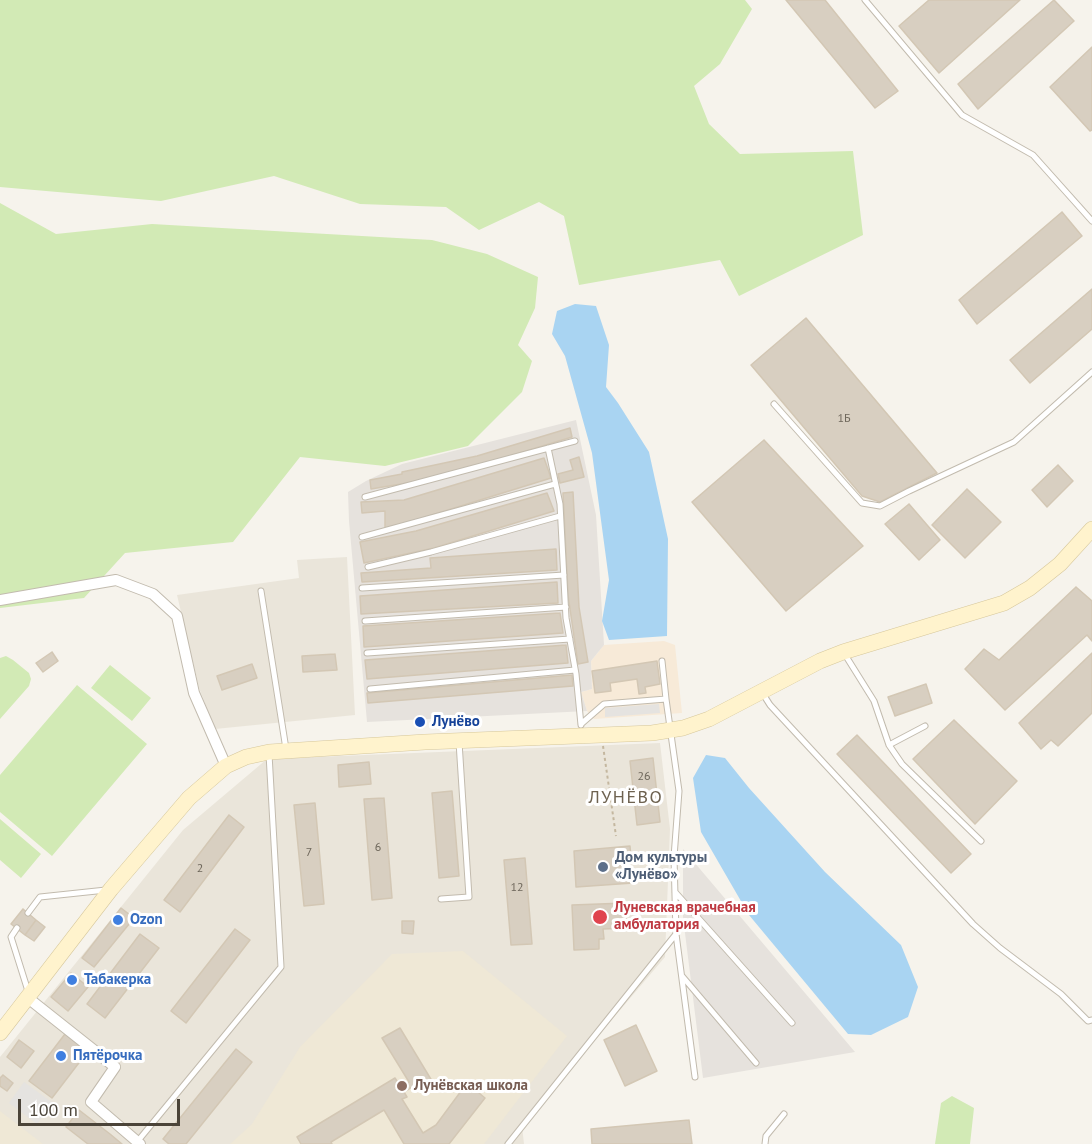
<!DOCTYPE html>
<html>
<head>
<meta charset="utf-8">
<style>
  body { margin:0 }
  #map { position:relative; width:1092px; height:1144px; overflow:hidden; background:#f6f3ec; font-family:"PT Sans",sans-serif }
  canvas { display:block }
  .scale { position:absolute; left:18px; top:1099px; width:162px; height:27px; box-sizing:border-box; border:3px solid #4b4439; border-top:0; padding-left:8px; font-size:18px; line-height:21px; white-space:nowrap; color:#4b4439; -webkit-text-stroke:4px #fff; paint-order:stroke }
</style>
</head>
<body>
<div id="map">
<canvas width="1092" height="1144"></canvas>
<div class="scale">100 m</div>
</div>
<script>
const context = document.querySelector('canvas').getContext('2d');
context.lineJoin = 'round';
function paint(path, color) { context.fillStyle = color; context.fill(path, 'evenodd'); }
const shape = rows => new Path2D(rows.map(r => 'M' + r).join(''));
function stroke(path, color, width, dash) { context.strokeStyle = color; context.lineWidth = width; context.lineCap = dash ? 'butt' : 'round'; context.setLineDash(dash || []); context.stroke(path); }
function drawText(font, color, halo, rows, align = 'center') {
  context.font = font + ' "PT Sans",sans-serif'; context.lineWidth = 6; context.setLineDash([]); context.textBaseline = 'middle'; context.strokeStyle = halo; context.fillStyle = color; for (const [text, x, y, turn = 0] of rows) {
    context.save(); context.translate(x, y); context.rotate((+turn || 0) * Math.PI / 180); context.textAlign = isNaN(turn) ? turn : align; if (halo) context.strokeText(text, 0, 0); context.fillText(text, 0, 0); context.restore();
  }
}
paint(shape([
  [347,557,355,715,215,729,199,688,177,595,299,578,297,560],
  [660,743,670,829,665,957,522,1126,524,1144,0,1144,0,1057,183,830,267,759]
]), '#eae5da');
paint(shape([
  [664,641,675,645,682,713,594,719,587,711,581,692,592,689,591,661,604,645]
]), '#f7ead8');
paint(shape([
  [576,420,596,515,604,645,591,661,592,689,581,692,587,711,367,722,349,521,348,492,366,481,402,464],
  [683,849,855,1052,703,1078,683,917]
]), '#e6e2dd');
paint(shape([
  [463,951,567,1036,484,1144,230,1144,252,1124,300,1047,392,954],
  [0,1111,43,1144,0,1144]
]), '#efe8d6');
paint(shape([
  [0,0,745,0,752,9,720,64,694,86,709,124,740,154,853,151,863,235,739,296,720,260,579,285,564,216,539,202,479,230,446,207,360,204,274,176,161,201,0,187],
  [0,203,56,234,152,224,432,240,487,254,538,277,535,308,518,345,532,361,522,392,468,446,385,466,300,457,233,542,125,553,84,598,0,608],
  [6,656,13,660,29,673,31,679,29,686,0,719,0,658],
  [110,665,151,698,132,721,91,688],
  [77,685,147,744,52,856,0,812,0,775],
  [0,819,41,854,21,878,0,860],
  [952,1096,974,1108,970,1144,935,1144,941,1103]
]), '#d2eab5');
paint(shape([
  [659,704,660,713,605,717,605,708],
  [24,1082,53,1103,37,1124,9,1103]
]), '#e5e3e0');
paint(shape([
  [575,304,596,306,609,345,606,387,618,403,649,452,668,539,667,636,609,640,602,621,609,580,592,453,565,356,552,334,557,311],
  [706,755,725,758,749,788,825,872,901,945,918,987,908,1017,871,1035,848,1034,749,915,701,832,693,778]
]), '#a9d4f2');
const building = shape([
  [786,0,825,0,898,91,875,108,786,0],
  [929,0,1020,0,939,73,899,26,929,0],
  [1054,0,1074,21,978,109,958,84,1054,0],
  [1092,47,1092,130,1090,131,1050,87,1092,47],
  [1062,212,1082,236,977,324,959,300,1062,212],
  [1092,289,1092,329,1030,383,1010,360,1092,289],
  [806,318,937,473,880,502,862,496,751,365,806,318],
  [570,428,572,437,480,465,413,482,371,489,370,480,402,474,402,472,477,456,570,428],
  [764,440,863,546,786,611,692,502,764,440],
  [579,457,584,477,560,483,558,474,573,470,570,460,579,457],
  [544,458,551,478,406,523,385,528,385,511,362,513,361,502,404,500,544,458],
  [1058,465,1073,481,1047,507,1032,490,1058,465],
  [967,489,1001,522,965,558,932,525,967,489],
  [573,492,579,607,588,662,578,664,568,595,563,493,573,492],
  [547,493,554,511,434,548,364,563,360,542,416,531,547,493],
  [909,504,940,540,919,560,885,524,909,504],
  [556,549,557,570,362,582,361,573,431,568,430,558,556,549],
  [557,582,558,603,361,614,360,596,557,582],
  [1076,587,1092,601,1092,641,1087,635,1005,710,965,669,984,649,999,660,1076,587],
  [560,613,563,633,364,647,363,626,560,613],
  [566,645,568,663,367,679,365,660,566,645],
  [52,652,58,661,43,672,36,663,52,652],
  [1092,653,1092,713,1058,746,1051,740,1041,749,1019,723,1092,653],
  [335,654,337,670,303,672,302,656,335,654],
  [657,661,660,684,645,687,646,693,639,694,637,679,610,683,611,691,595,693,592,671,657,661],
  [252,664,257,678,222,690,217,676,252,664],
  [572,675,573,686,368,703,367,693,572,675],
  [926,684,932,703,895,716,888,697,926,684],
  [954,720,1017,781,975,824,913,759,954,720],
  [857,735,971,854,951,873,837,754,857,735],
  [653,758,660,822,637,825,630,761,653,758],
  [369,762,371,784,339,787,338,765,369,762],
  [452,791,459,876,439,878,432,793,452,791],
  [384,798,392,898,372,900,364,799,384,798],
  [315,803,324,904,304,906,294,805,315,803],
  [229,815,244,827,180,912,164,900,229,815],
  [630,846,633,883,576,887,574,851,630,846],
  [525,858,532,944,511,945,504,860,525,858],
  [626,903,627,928,603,929,604,939,599,939,599,949,574,950,572,905,626,903],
  [121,908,134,918,94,967,82,958,121,908],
  [23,909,36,920,25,935,11,924,23,909],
  [36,920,45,927,34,941,25,935,36,920],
  [402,921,414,921,413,934,402,933,402,921],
  [235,929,250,940,186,1023,171,1011,235,929],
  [140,934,159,948,105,1018,87,1004,140,934],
  [71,973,88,987,68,1011,51,997,71,973],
  [636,1025,657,1071,625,1086,604,1040,636,1025],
  [400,1028,432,1081,414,1092,412,1087,404,1092,407,1097,402,1099,423,1133,436,1125,467,1083,485,1098,449,1144,404,1144,384,1110,331,1142,332,1144,301,1144,297,1137,395,1078,401,1087,409,1082,382,1038,400,1028],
  [65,1034,88,1051,52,1098,29,1081,65,1034],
  [19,1040,34,1051,21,1068,7,1057,19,1040],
  [236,1049,252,1062,186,1144,169,1144,163,1139,236,1049],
  [3,1075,13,1083,7,1091,0,1086,0,1078,3,1075],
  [79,1110,110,1134,122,1144,88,1144,66,1127,79,1110],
  [689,1120,692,1144,592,1144,591,1129,689,1120]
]);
paint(building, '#d8cfc1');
stroke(building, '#d3c7b4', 1.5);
const lane = shape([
  [865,0,962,115,1033,155,1092,221],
  [774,404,862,503,880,506,909,491,1014,442,1092,372],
  [548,448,560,504,566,618,576,674,581,725],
  [365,497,575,441],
  [362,537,555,484],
  [368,567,431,552,560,516],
  [362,588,564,575],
  [261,591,286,749],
  [365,621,566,607],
  [367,653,570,639],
  [844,653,874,701,889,745,902,764,981,841],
  [662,661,666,699],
  [370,689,575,670],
  [763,694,770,705,973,924,1000,948,1061,994,1088,1021,1092,1020],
  [889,745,925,726],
  [675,892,792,1023],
  [441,899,469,897,459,742],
  [28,913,40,897,106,890],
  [17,928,11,937,28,991],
  [676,934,695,1077],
  [682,976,756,1063],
  [137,1142,281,967,269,754],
  [508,1144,676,934,674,857,679,791,666,699,604,704,581,724],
  [765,1144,766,1136,784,1114]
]);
const street = shape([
  [0,600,116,580,153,594,177,616,194,693,226,766],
  [28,998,115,1067,91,1102,140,1144]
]);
const secondary = shape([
  [0,1033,111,889,189,798,226,766,246,757,269,752,425,742,652,733,683,728,709,719,820,661,843,652,1004,603,1030,588,1060,564,1092,529]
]);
stroke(lane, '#c2bbae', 7);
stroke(street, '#c2bbae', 12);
stroke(secondary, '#d6c79b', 16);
stroke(shape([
  [603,746,616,836]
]), '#c4b79f', 2, [3, 3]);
stroke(lane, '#fff', 5);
stroke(street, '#fff', 10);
stroke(secondary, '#fff3cd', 15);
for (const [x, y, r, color] of [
  [420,722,6,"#1a4fb4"],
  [603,867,6,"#5c6f8a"],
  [600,917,8,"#e0444e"],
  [118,920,6,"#3f7fe0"],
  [72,980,6,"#3f7fe0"],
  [61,1056,6,"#3f7fe0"],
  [402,1086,6,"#8d6e63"]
]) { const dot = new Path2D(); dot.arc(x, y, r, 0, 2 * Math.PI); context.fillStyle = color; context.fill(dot); stroke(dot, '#fff', 2); }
drawText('12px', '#6e675b', null, [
  ["1Б",844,419],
  ["26",644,777],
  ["6",378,848],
  ["7",309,853],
  ["2",200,869],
  ["12",517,888]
]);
drawText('bold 15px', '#164399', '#fff', [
  ["Лунёво",432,722]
], 'left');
drawText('bold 15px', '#4e5e75', '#fff', [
  ["Дом культуры",615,858],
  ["«Лунёво»",615,875]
], 'left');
drawText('bold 15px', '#be3a42', '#fff', [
  ["Луневская врачебная",614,908],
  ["амбулатория",614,925]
], 'left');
drawText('bold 15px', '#366cbe', '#fff', [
  ["Ozon",130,920],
  ["Табакерка",84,980],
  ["Пятёрочка",73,1056]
], 'left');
drawText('bold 15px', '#785e54', '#fff', [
  ["Лунёвская школа",414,1086]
], 'left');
context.letterSpacing = '1.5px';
drawText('18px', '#6e6250', '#fff', [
  ["ЛУНЁВО",626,798]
]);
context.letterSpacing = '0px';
</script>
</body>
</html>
